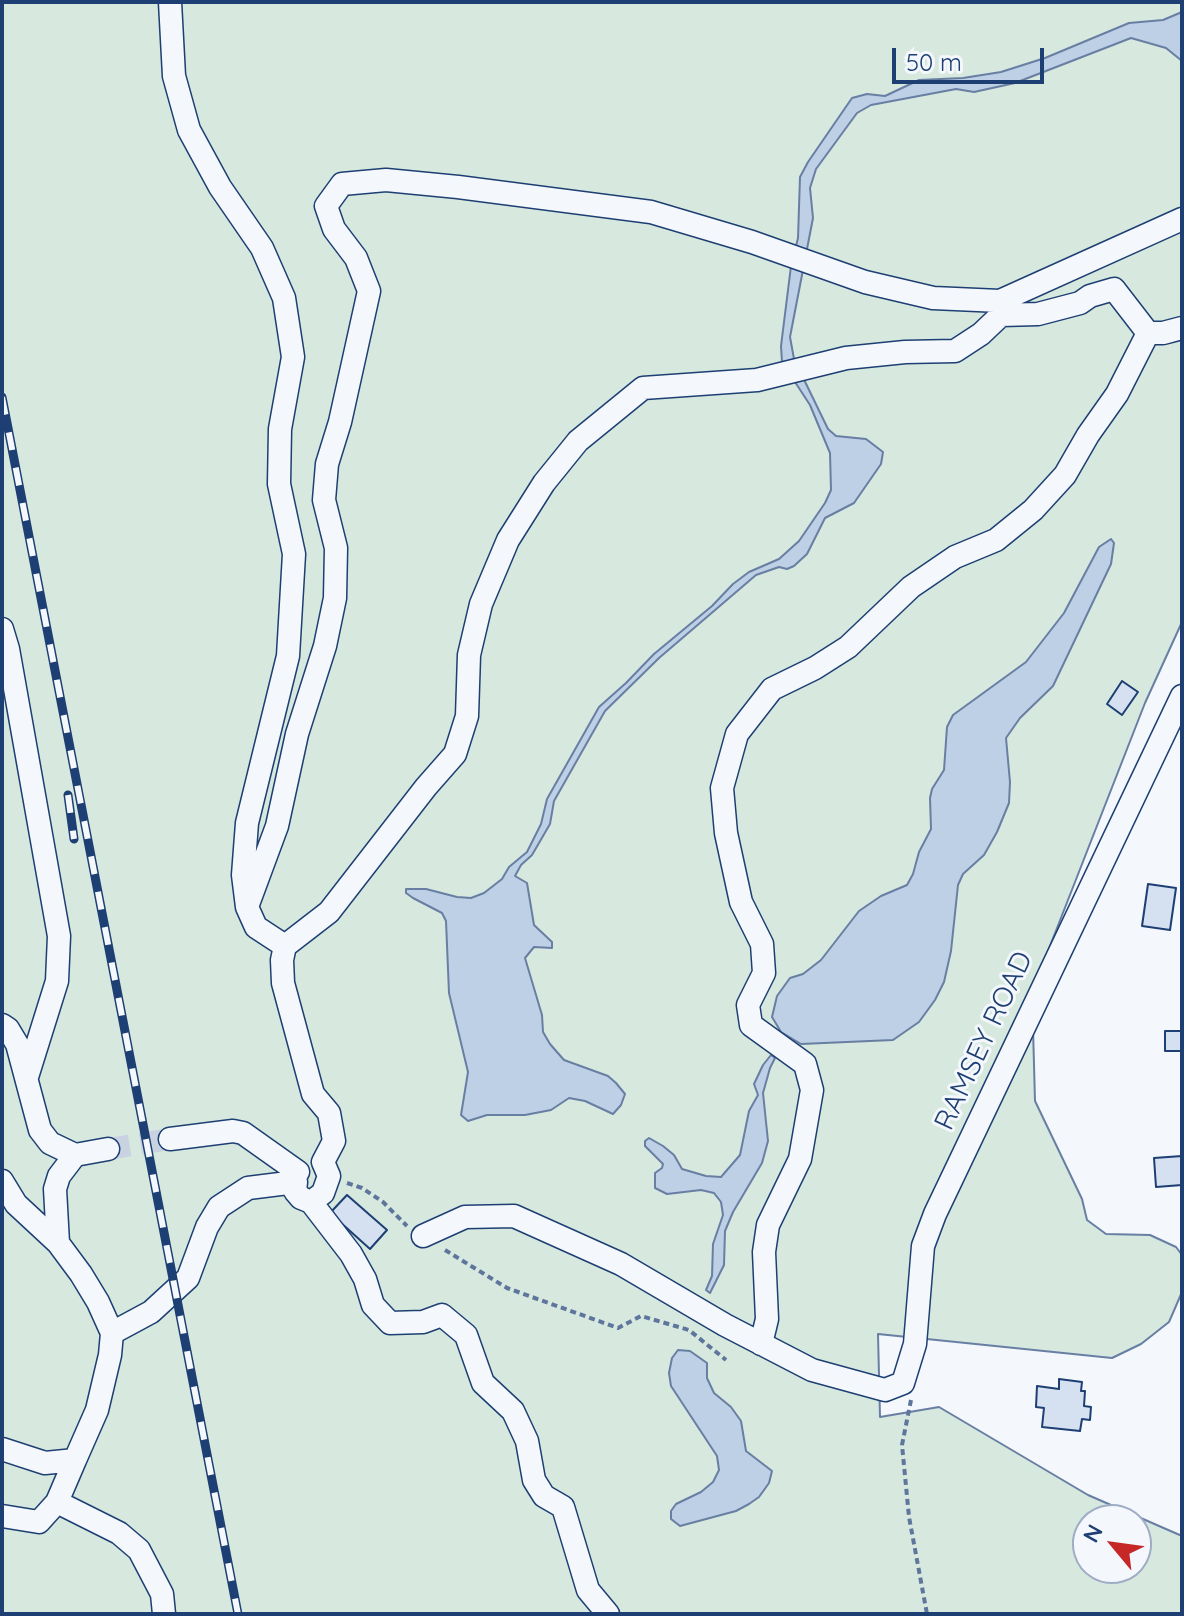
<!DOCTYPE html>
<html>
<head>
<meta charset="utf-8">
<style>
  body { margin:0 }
  #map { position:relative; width:1184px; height:1616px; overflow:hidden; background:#f4f7fb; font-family:Quicksand,sans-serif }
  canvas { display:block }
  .frame { position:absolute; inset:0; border:4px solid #1d3f73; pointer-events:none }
  .north { position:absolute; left:1072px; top:1504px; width:80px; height:80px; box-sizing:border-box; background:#f4f7fb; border:2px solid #9eadc5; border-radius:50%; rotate:299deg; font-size:22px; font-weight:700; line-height:32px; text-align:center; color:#1d3f73 }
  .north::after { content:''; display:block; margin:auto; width:28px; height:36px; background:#c62828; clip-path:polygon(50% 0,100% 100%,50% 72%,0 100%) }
  .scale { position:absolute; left:892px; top:48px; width:152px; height:36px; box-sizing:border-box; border:4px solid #1d3f73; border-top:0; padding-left:10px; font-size:24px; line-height:28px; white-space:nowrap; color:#1d3f73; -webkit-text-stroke:6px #f4f7fb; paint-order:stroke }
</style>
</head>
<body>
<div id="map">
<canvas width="1184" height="1616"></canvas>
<div class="frame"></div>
<div class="north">N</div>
<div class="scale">50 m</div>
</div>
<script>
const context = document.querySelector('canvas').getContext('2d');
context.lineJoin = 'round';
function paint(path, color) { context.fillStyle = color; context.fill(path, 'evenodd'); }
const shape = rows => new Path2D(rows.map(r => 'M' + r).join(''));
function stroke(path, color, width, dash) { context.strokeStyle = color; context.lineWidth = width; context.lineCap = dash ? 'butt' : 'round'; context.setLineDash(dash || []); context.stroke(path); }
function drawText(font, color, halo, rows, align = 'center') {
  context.font = font + ' Quicksand,sans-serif'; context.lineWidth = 6; context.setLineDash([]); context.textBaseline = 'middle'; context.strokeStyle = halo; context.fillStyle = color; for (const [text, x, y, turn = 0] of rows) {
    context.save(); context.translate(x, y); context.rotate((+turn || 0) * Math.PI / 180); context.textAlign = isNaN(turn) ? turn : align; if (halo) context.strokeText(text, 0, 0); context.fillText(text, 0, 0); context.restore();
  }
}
const green = shape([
  [2,2,1182,2,1182,622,1145,703,1032,992,1035,1101,1082,1199,1087,1220,1106,1234,1150,1235,1176,1247,1182,1255,1182,1292,1169,1322,1141,1344,1112,1358,878,1334,880,1417,939,1407,1088,1495,1182,1536,1182,1614,2,1614,2,2],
  [1088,1520,1136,1520,1136,1568,1088,1568,1088,1520]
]);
paint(green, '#d7e8df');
stroke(green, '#687fa3', 2);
const water = shape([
  [1182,12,1182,61,1166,48,1131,38,1015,83,974,92,956,89,871,105,857,113,816,169,810,188,813,218,790,337,794,359,828,429,836,436,866,439,883,452,881,464,854,503,825,518,807,554,794,566,787,569,779,567,756,575,659,658,605,711,554,801,550,824,532,855,521,865,515,876,527,883,534,925,552,942,552,948,534,947,525,958,542,1015,543,1032,550,1044,564,1060,608,1076,616,1083,625,1094,621,1105,613,1114,585,1101,569,1098,551,1110,525,1115,487,1115,468,1121,461,1115,468,1072,449,993,446,921,442,913,413,898,406,893,406,889,426,889,457,897,471,898,484,893,502,879,509,867,527,852,541,824,547,799,599,707,626,683,654,654,712,606,733,584,749,572,779,559,799,541,825,503,831,490,830,453,810,405,782,362,781,346,791,266,798,238,800,177,808,162,852,98,867,94,885,96,919,80,963,78,1001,72,1045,58,1129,23,1163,20,1182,12],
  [1111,539,1114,543,1111,564,1053,686,1020,718,1006,738,1010,782,1009,803,997,832,984,855,963,874,958,885,951,951,944,982,935,1000,919,1022,893,1040,801,1044,781,1032,772,1017,777,996,790,978,803,974,821,960,859,911,881,896,907,885,913,874,919,852,931,829,930,798,932,789,944,770,947,727,953,715,1026,662,1064,613,1099,547,1111,539],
  [771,1055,775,1058,770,1068,763,1093,768,1141,762,1163,733,1212,725,1231,724,1265,710,1293,706,1290,712,1276,713,1244,723,1215,721,1202,714,1193,701,1190,667,1194,655,1188,655,1173,662,1168,663,1164,645,1146,645,1141,649,1138,663,1146,674,1155,682,1169,706,1176,721,1177,740,1155,749,1111,758,1095,754,1084,763,1065,771,1055],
  [678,1350,690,1351,707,1363,707,1378,714,1393,731,1407,741,1421,746,1451,772,1471,769,1483,759,1497,749,1504,736,1511,680,1526,671,1519,671,1511,676,1504,701,1492,713,1482,719,1470,717,1456,671,1386,669,1373,672,1358,678,1350]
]);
paint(water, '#bed0e5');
stroke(water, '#687fa3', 2);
const building = shape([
  [1122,681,1138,692,1122,715,1107,704,1122,681],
  [1148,884,1176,888,1170,930,1142,926,1148,884],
  [1165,1031,1182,1031,1182,1051,1165,1051,1165,1031],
  [1182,1156,1182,1185,1156,1187,1154,1158,1182,1156],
  [347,1195,387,1230,370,1249,330,1213,347,1195],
  [1059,1379,1082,1382,1081,1391,1085,1391,1084,1406,1091,1407,1090,1420,1082,1419,1080,1431,1042,1427,1044,1408,1036,1407,1037,1386,1059,1389,1059,1379]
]);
paint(building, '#d5e0f0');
stroke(building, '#1d3f73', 2);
stroke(shape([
  [108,1149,170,1139]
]), '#c9d2e0', 22, [22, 11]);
const minor = shape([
  [170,2,174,76,189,130,220,187,262,248,284,298,293,357,280,429,279,484,294,554,288,656,247,823,243,875,247,907,256,927,285,946,282,960,283,983,313,1094,329,1113,334,1141,323,1162,329,1176,323,1193,311,1202],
  [2,629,8,649,59,936,57,981,27,1077],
  [247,907,277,826,297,734,325,646,335,598,336,548,324,500,327,464,340,422,369,291,356,258,334,229,326,206,342,184,386,180,458,187,651,212,752,242,865,282,933,298,1000,301,1182,219],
  [285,946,329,912,426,787,455,754,467,716,469,655,481,604,508,540,544,483,578,441,643,388,757,380,846,358,905,352,955,351,981,334,1001,315,1038,314,1080,303,1090,296,1114,289,1148,333,1163,333,1182,328],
  [2,1025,8,1029,17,1044,40,1130,50,1143,75,1155,108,1149],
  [170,1139,233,1131,243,1133,298,1172],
  [2,1181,16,1204,58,1243,81,1274,98,1302,112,1333,110,1355,97,1410,75,1460],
  [423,1236,465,1217,514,1216,621,1264,725,1325,812,1370,885,1390,903,1383,915,1344,923,1246,935,1214,1182,696],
  [58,1243,55,1189,59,1176,75,1155],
  [112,1333,151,1312,188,1278,207,1227,219,1207,248,1188,296,1182,295,1191,301,1198,311,1202,351,1254,365,1279,373,1305,390,1323,423,1322,442,1315,466,1335,483,1383,513,1411,527,1441,534,1480,544,1496,563,1507,588,1590,608,1614],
  [761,1344,767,1319,764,1252,768,1225,800,1159,812,1090,805,1064,751,1025,748,1005,764,973,762,944,741,902,726,833,722,788,737,734,772,689,815,668,848,647,911,587,955,557,996,540,1033,510,1065,475,1088,435,1117,394,1148,333],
  [2,1449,45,1463,75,1460,57,1502,119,1533,139,1550,162,1594,164,1614],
  [2,1516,39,1522,57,1502]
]);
stroke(minor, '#1d3f73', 25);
stroke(shape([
  [347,1183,362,1188,383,1202,407,1226],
  [445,1250,507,1288,618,1328,641,1316,689,1330,726,1360],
  [911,1400,902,1445,909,1517,927,1614]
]), '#5e769c', 4, [6, 4]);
stroke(minor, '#f4f7fb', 22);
const rail = shape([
  [2,397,238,1614],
  [68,795,74,839]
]);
stroke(rail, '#1d3f73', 9);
stroke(rail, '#f4f7fb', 6, [18]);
drawText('28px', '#1d3f73', '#f4f7fb', [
  ["RAMSEY ROAD",984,1041,-65]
]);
</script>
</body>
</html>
